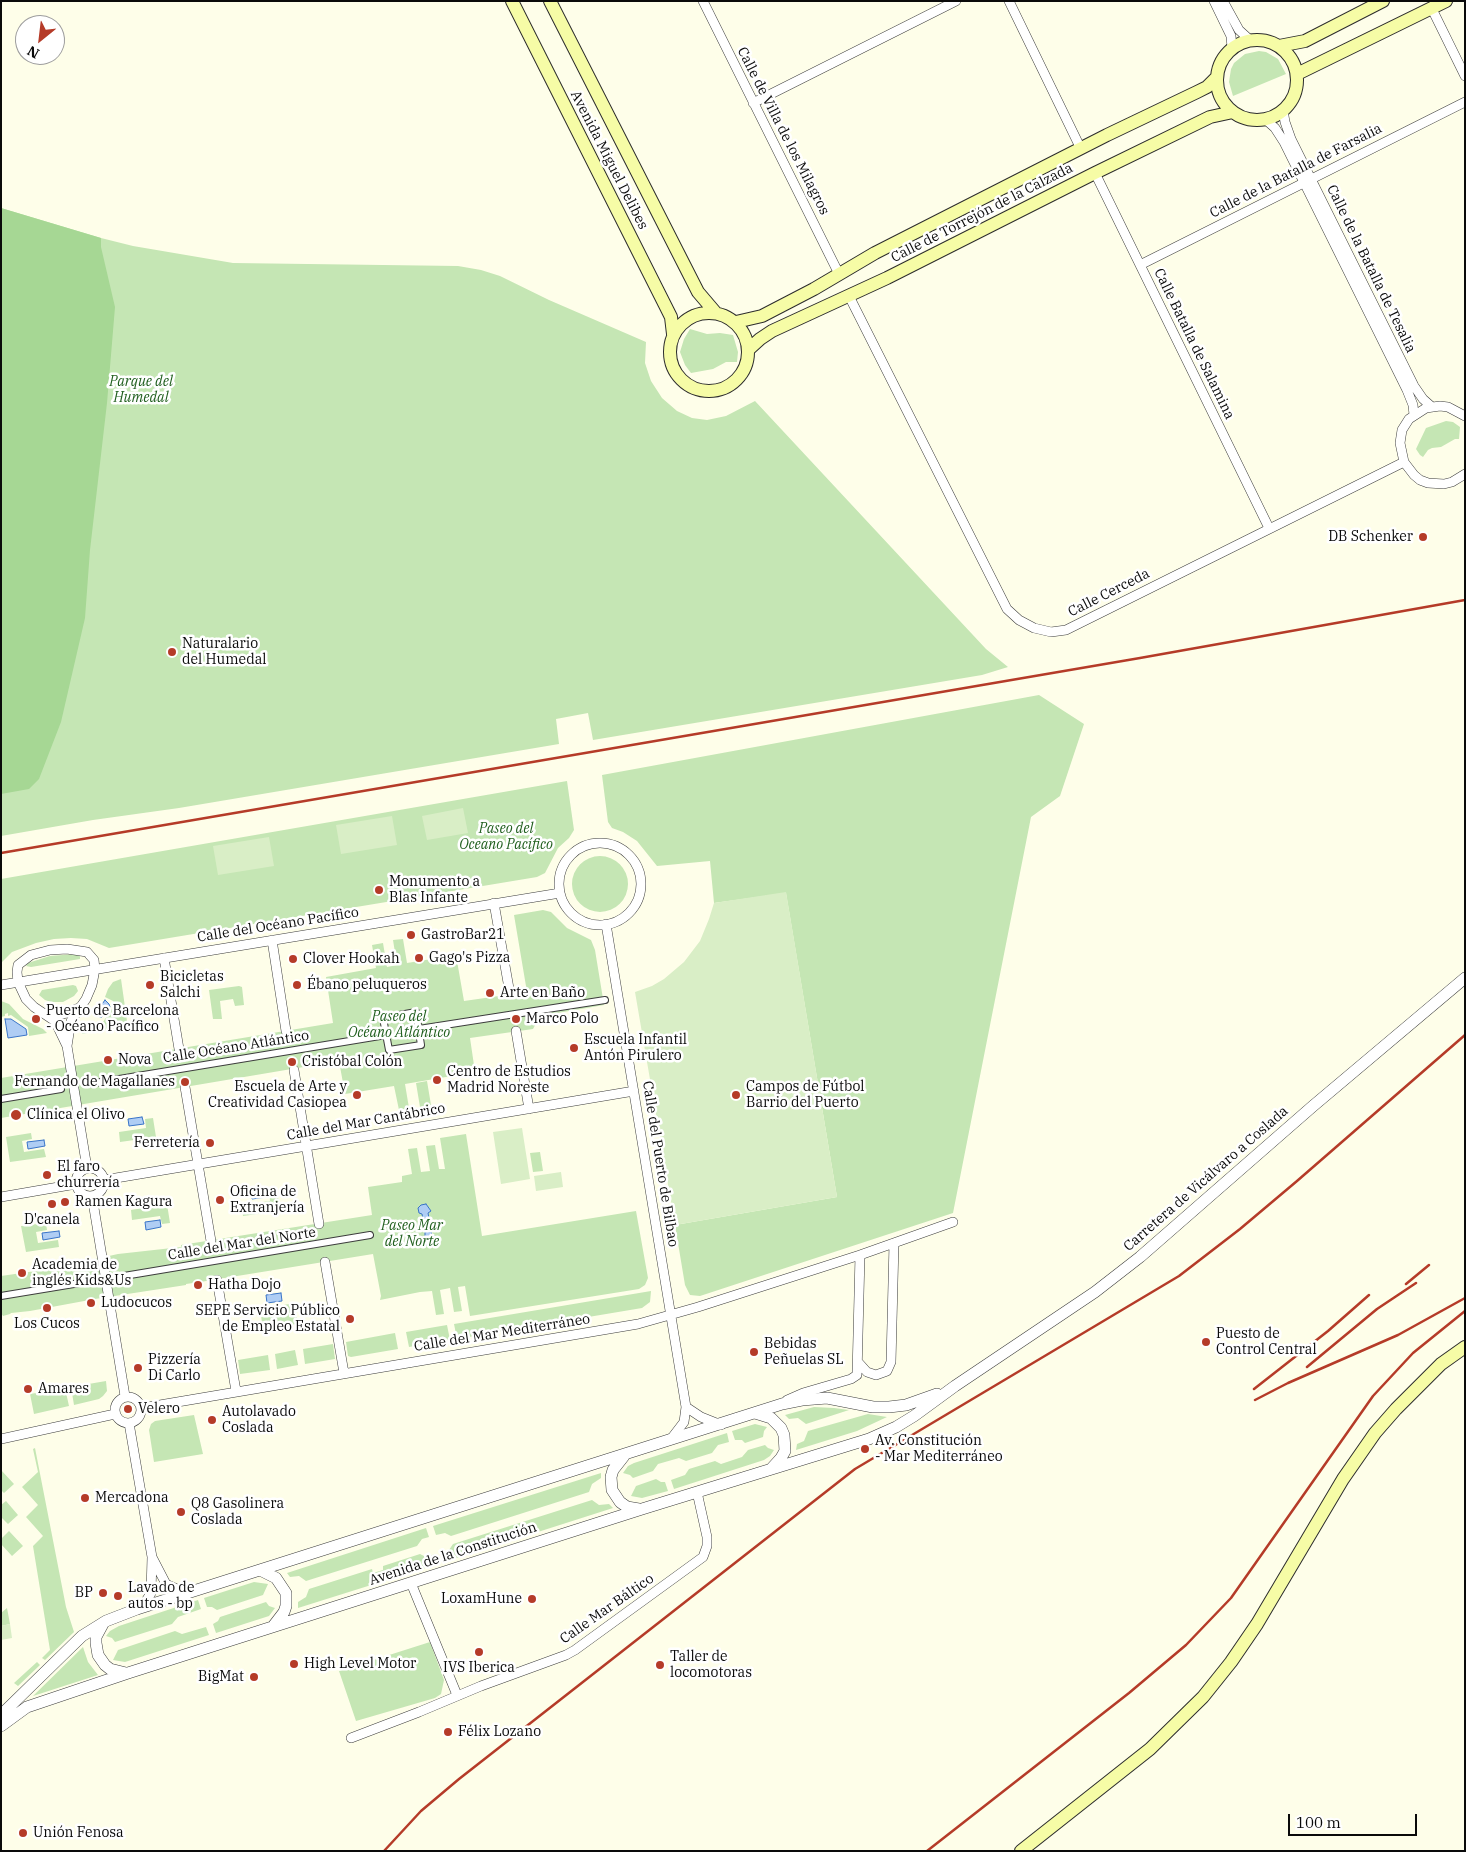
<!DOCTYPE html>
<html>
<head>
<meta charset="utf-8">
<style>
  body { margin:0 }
  #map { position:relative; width:1466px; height:1852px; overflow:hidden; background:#fefee9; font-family:"IBM Plex Serif",serif }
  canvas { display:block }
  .frame { position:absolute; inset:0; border:2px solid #0a0a0a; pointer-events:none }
  .north { position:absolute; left:15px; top:15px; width:50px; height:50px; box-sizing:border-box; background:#fff; border:1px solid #9d9d9d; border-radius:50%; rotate:209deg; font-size:14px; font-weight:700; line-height:20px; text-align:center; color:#0a0a0a }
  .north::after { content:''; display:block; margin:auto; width:18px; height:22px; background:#b53b28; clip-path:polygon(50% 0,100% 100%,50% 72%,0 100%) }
  .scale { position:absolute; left:1288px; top:1814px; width:129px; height:22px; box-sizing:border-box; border:2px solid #0a0a0a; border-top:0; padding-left:6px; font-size:15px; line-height:18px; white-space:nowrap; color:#0a0a0a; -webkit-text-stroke:4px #fff; paint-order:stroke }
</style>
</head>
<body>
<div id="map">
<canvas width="1466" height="1852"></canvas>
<div class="frame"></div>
<div class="north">N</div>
<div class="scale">100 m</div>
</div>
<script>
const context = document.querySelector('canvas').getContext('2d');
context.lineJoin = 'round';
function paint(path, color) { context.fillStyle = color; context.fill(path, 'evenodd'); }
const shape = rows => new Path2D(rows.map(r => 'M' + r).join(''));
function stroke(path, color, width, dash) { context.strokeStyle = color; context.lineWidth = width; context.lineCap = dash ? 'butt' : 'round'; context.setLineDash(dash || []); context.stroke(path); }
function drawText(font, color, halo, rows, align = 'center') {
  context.font = font + ' "IBM Plex Serif",serif'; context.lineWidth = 5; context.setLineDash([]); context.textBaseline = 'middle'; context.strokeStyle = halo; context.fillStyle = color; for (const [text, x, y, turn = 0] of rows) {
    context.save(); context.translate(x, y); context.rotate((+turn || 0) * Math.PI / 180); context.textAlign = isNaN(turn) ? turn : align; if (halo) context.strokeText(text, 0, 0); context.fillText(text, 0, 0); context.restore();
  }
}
paint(shape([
  [1259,51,1266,52,1278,59,1286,74,1233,96,1229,82,1231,69,1234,63,1245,54],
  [1,208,101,238,133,246,233,263,458,266,481,270,500,276,549,300,646,342,645,363,651,381,662,398,677,411,692,418,707,420,726,416,755,401,986,649,1008,667,982,675,593,740,588,713,556,719,559,744,179,808,93,820,1,836],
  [690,329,707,334,720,333,733,335,738,352,737,362,726,362,713,369,691,373,685,365,680,352,684,339],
  [1446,421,1453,422,1460,427,1459,439,1455,439,1441,447,1432,448,1428,450,1423,457,1420,455,1416,449,1426,428],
  [1039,695,1084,724,1060,796,1031,817,953,1213,700,1296,690,1295,685,1285,675,1225,837,1197,786,893,714,903,710,861,657,866,637,841,623,832,612,828,608,822,602,775],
  [567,781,574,830,569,838,558,848,545,873,537,877,109,948,87,939,71,938,54,939,36,943,12,952,1,963,1,879],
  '572 884a28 28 0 1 1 56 0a28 28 0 1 1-56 0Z',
  [543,910,551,912,567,928,591,940,595,950,604,1005,540,1016,533,1029,470,1038,475,1072,405,1084,409,1108,399,1110,394,1086,345,1094,339,1061,1,1118,1,1078,333,1023,326,977,376,968,372,945,383,943,387,967,397,965,393,940,403,939,407,963,456,955,464,1001,527,992,514,915],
  [75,954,80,956,80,959,31,967,26,966,28,963,50,956],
  [121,979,127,1021,123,1027,82,1034,84,1023,91,1022,93,1024,103,1022,114,1006,113,1001,105,997,108,989,113,982],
  [73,985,76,986,78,991,74,996,63,1002,51,1002,45,1000,39,995,42,990],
  [239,986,242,987,244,1005,235,1006,233,999,220,1001,222,1019,213,1019,209,990],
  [1,1001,9,1004,23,1019,43,1029,47,1033,29,1036,28,1027,11,1015,8,1016,8,1013,5,1014,5,1016,1,1017],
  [427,1081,431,1105,420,1107,416,1083],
  [153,1118,156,1137,120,1142,119,1132,146,1128,145,1119],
  [31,1133,32,1139,22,1141,24,1152,44,1149,46,1157,10,1162,6,1137],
  [466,1134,482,1236,636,1211,648,1278,645,1285,639,1289,470,1316,465,1286,458,1287,462,1311,454,1312,450,1288,440,1290,444,1314,436,1315,432,1291,420,1292,380,1300,381,1296,373,1254,200,1282,186,1284,186,1285,95,1299,30,1311,11,1313,10,1314,3,1316,1,1313,1,1276,77,1265,77,1263,118,1254,181,1247,181,1245,372,1215,368,1187,402,1182,402,1176,412,1174,408,1149,417,1148,421,1172,430,1171,426,1146,435,1145,439,1169,445,1169,440,1138],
  [540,1152,543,1171,533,1172,530,1153],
  [277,1190,280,1211,243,1216,241,1205,270,1201,269,1191],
  [167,1204,170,1223,162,1224,160,1216,132,1220,131,1210],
  [46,1223,47,1230,36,1232,38,1243,58,1240,59,1247,26,1252,21,1226],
  [651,1291,650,1302,642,1308,457,1339,454,1324],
  [295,1303,298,1324,263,1329,260,1309],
  [447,1325,450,1340,409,1347,406,1332],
  [395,1333,398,1349,351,1357,348,1356,346,1342],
  [333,1344,335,1359,305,1364,303,1349],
  [295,1350,298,1365,277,1369,275,1354],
  [268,1355,270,1370,240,1374,238,1360],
  [106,1381,107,1391,103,1396,99,1399,74,1405,71,1387],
  [65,1388,69,1406,34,1414,30,1394],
  [814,1407,834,1408,849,1410,806,1424,798,1418,789,1419,785,1415],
  [868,1414,887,1417,857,1431,796,1450,797,1444,804,1441,808,1431],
  [194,1415,203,1454,154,1462,149,1430,151,1424,155,1421],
  [755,1424,767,1427,764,1431,763,1437,745,1443,742,1440,735,1440,732,1431],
  [727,1433,729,1442,718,1445,712,1453,686,1461,679,1458,658,1464,653,1471,633,1478,630,1475,623,1473,628,1466,634,1463],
  [765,1445,768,1448,774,1450,770,1456,764,1460,674,1489,671,1480,685,1475,689,1469,715,1461,721,1464,742,1457,748,1450],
  [35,1448,66,1607,74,1632,45,1660,42,1658,50,1650,33,1546,43,1536,26,1517,38,1505,22,1487,38,1472,33,1449],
  [1,1470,14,1484,4,1493,1,1490],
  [601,1473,601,1478,592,1484,589,1492,451,1536,445,1533,436,1535,433,1526],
  [656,1479,661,1482,665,1482,668,1491,642,1498,631,1496,636,1486],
  [592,1500,599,1505,609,1504,613,1508,444,1562,441,1553,449,1550,453,1544],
  [6,1501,18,1515,8,1524,1,1517,1,1505],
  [426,1528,429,1537,422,1539,417,1546,306,1581,299,1576,290,1577,287,1573],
  [9,1531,23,1546,12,1556,1,1544,1,1539],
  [420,1554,426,1557,435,1554,438,1564,298,1608,298,1602,306,1597,309,1589,372,1569,373,1573,383,1570,383,1566],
  [254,1582,268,1584,263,1595,217,1610,212,1607,207,1607,204,1598],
  [198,1600,201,1609,178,1617,172,1624,115,1642,112,1638,106,1636,110,1631,119,1626],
  [266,1602,269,1606,275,1608,269,1616,216,1633,213,1624,218,1621,220,1617],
  [7,1608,10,1624,1,1626,1,1613],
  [206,1627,209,1635,125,1662,113,1660,118,1650,175,1631,182,1634],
  [430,1642,444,1680,441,1694,435,1698,356,1721,339,1671],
  [83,1647,88,1662,98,1675,33,1696],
  [37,1662,40,1665,18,1686,14,1683]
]), '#c5e6b4');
paint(shape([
  [1,208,101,238,101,247,115,307,107,403,90,550,85,618,61,722,39,779,29,789,1,794]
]), '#a6d794');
paint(shape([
  [463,808,468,833,427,840,422,816],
  [392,816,397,845,341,854,336,825],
  [269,837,274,866,218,875,213,846],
  [786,892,837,1197,675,1225,635,992,652,986,664,979,684,962,700,941,709,919,714,903],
  [522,1128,530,1179,501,1184,493,1132],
  [561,1172,563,1187,536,1191,534,1176],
  [10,1624,12,1638,1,1640,1,1626]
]), '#d9eec6');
const water = shape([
  [105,1000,109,1004,110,1007,102,1017,100,1017,95,1014,105,1000],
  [5,1019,11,1019,26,1029,27,1035,8,1038,5,1019],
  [142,1117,144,1124,129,1126,128,1119,142,1117],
  [44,1140,45,1146,28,1149,27,1142,44,1140],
  [266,1189,267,1197,252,1199,251,1191,266,1189],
  [426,1204,431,1211,428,1213,429,1218,423,1219,422,1214,419,1213,418,1208,421,1205,426,1204],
  [160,1220,161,1227,146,1230,145,1222,160,1220],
  [59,1231,60,1237,43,1240,42,1233,59,1231],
  [431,1231,432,1236,435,1236,435,1242,432,1245,427,1246,423,1238,425,1237,425,1232,431,1231],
  [281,1293,282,1301,267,1303,266,1295,281,1293]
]);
paint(water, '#afcdf4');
stroke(water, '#3974c8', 1);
const pedestrian = shape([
  [416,1012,421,1045,389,1050,383,1018,416,1012],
  [419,1029,605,1000],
  [89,1084,386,1035],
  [1,1099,61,1089],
  [118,1277,370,1235],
  [1,1296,92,1281]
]);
const minor = shape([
  [703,1,839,274],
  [1009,1,1081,149],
  [1214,1,1231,36,1232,48],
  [1223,1,1239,30,1250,40],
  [1432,9,1465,76],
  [753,103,956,1],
  [1283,110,1285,122,1291,139,1414,386,1423,399,1432,407],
  [1265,119,1275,128,1284,142,1407,390,1413,405,1414,415],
  [1095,173,1269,528],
  [1140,265,1465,102],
  [849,296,1007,609,1019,620,1034,628,1051,632,1066,630,1404,462],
  [1465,416,1448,407,1440,406,1426,408,1409,419,1402,430,1400,443,1404,462,1414,475,1420,480,1428,483,1444,484,1452,482,1465,474],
  '559 884a41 41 0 1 1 82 0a41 41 0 1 1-82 0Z',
  [494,903,510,994],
  [606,924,686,1407,684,1422,671,1439],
  [272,940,286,1031],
  [164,958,179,1049],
  [1,985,560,893],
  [46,1013,63,1014,79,1008],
  [516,1031,529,1109],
  [67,1046,71,1021,86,999,92,985,95,969,94,960,87,952,67,949,50,950,31,955,18,965,17,972,18,982,26,999,34,1007,55,1021,67,1046,87,1168],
  [294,1070,319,1224],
  [185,1087,211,1241],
  '76 1182a14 14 0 1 1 28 0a14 14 0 1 1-28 0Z',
  [104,1180,634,1091],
  [92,1196,125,1396],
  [1,1197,76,1184],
  [325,1262,344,1373],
  [217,1280,236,1391],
  [858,1362,867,1372,876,1375,887,1371,891,1362,894,1243],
  '115 1410a13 13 0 1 1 26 0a13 13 0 1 1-26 0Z',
  [787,1400,803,1393,851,1379,857,1375,860,1255],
  [686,1407,701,1417,721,1425],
  [142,1408,638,1324,698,1307,860,1255,953,1222],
  [129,1423,152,1557,151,1593,146,1601,138,1608],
  [1,1439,115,1414],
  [152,1557,166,1584,186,1593],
  [411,1583,457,1695],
  [351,1738,419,1712,481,1686,566,1655,575,1650,703,1557,707,1546,707,1537,697,1492]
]);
const tertiary = shape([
  [755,1413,771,1418,781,1428,784,1435,785,1451,781,1458,771,1469],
  [624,1456,613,1470,611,1477,612,1490,620,1502,627,1507,639,1509],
  [260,1570,276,1578,286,1593,286,1606,284,1612,274,1625],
  [103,1624,96,1637,96,1643,98,1655,105,1665,110,1669,126,1673],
  [1,1715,82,1636,106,1621,137,1609,782,1404,802,1400,827,1398,873,1407,889,1407,906,1405,937,1394],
  [1,1726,27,1707,128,1673,642,1509,869,1439,896,1427,914,1416,955,1386,1095,1292,1140,1257,1313,1106,1465,978]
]);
const secondary = shape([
  [512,1,666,307,671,317,673,334],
  [550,1,698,292,715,312],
  '1217 80a40 40 0 1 1 80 0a40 40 0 1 1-80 0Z',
  [1279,46,1305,41,1383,1],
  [1297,74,1446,1],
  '670 352a39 39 0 1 1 78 0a39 39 0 1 1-78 0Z',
  [736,322,762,316,814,289,875,253,1107,135,1197,92,1207,87,1216,78],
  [749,349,760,339,772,331,887,278,1095,173,1210,117,1233,112],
  [1021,1851,1150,1749,1203,1697,1231,1662,1257,1624,1343,1479,1375,1433,1396,1409,1441,1364,1465,1347]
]);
stroke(pedestrian, '#3d3d3d', 8);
stroke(minor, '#3d3d3d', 10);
stroke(tertiary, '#3d3d3d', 12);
stroke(secondary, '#2c2c2c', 14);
stroke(pedestrian, '#fff', 6);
stroke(minor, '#fff', 9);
stroke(tertiary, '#fff', 11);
stroke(secondary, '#f6fca6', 12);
stroke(shape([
  [1,853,1140,658,1465,600],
  [1406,1284,1429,1265],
  [1307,1367,1377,1309,1416,1283],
  [1254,1389,1328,1331,1369,1295],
  [1255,1400,1288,1383,1398,1335,1465,1298],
  [384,1851,421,1811,459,1779,855,1469,1179,1276,1240,1229,1297,1181,1465,1035],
  [927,1851,1129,1693,1186,1645,1231,1598,1373,1396,1413,1353,1465,1311]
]), '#b53b28', 2.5);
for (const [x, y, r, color] of [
  [1423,537,5,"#b53b28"],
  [172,652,5,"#b53b28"],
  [379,890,5,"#b53b28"],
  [411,935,5,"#b53b28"],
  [419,958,5,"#b53b28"],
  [293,959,5,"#b53b28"],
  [150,985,5,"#b53b28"],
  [297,985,5,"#b53b28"],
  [490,993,5,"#b53b28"],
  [36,1019,5,"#b53b28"],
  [516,1019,5,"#b53b28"],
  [574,1048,5,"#b53b28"],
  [108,1060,5,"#b53b28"],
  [292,1062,5,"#b53b28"],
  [437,1080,5,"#b53b28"],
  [185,1082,5,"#b53b28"],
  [357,1095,5,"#b53b28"],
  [736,1095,5,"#b53b28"],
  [16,1115,6,"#b53b28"],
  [210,1143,5,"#b53b28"],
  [47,1175,5,"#b53b28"],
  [220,1200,5,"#b53b28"],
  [65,1202,5,"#b53b28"],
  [52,1204,5,"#b53b28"],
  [22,1273,5,"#b53b28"],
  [198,1285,5,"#b53b28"],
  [91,1303,5,"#b53b28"],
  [47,1308,5,"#b53b28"],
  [350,1319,5,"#b53b28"],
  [1206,1342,5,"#b53b28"],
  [754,1352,5,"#b53b28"],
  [138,1368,5,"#b53b28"],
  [28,1389,5,"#b53b28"],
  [128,1409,5,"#b53b28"],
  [212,1420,5,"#b53b28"],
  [865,1449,5,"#b53b28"],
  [85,1498,5,"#b53b28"],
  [181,1512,5,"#b53b28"],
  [103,1593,5,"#b53b28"],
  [118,1596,5,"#b53b28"],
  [532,1599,5,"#b53b28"],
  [479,1652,5,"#b53b28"],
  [294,1664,5,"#b53b28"],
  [660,1665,5,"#b53b28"],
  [254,1677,5,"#b53b28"],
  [448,1732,5,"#b53b28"],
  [23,1833,5,"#b53b28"]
]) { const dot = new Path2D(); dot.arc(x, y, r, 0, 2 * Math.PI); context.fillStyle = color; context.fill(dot); stroke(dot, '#fff', 2); }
drawText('14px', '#0a0a0a', '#fff', [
  ["Calle de Villa de los Milagros",783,131,63],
  ["Avenida Miguel Delibes",609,160,63],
  ["Calle de la Batalla de Farsalia",1296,171,-27],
  ["Calle de Torrejón de la Calzada",982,213,-27],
  ["Calle de la Batalla de Tesalia",1371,269,64],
  ["Calle Batalla de Salamina",1194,344,64],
  ["Calle Cerceda",1109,593,-27],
  ["Calle del Océano Pacífico",278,925,-9],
  ["Calle Océano Atlántico",236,1047,-9],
  ["Calle del Mar Cantábrico",366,1122,-10],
  ["Calle del Puerto de Bilbao",660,1164,81],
  ["Carretera de Vicálvaro a Coslada",1206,1179,-41],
  ["Calle del Mar del Norte",242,1244,-9],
  ["Calle del Mar Mediterráneo",502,1333,-9],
  ["Avenida de la Constitución",453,1554,-18],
  ["Calle Mar Báltico",607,1609,-35]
]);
drawText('italic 14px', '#205f1e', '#fff', [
  ["Parque del",141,382],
  ["Humedal",141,398],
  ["Paseo del",506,829],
  ["Oceano Pacífico",506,845],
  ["Paseo del",399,1017],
  ["Océano Atlántico",399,1033],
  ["Paseo Mar",412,1226],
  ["del Norte",412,1242]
]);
drawText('14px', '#0a0a0a', '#fff', [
  ["DB Schenker",1413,537,"right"],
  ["Naturalario",182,644],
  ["del Humedal",182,660],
  ["Monumento a",389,882],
  ["Blas Infante",389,898],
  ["GastroBar21",421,935],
  ["Gago's Pizza",429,958],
  ["Clover Hookah",303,959],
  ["Bicicletas",160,977],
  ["Salchi",160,993],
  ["Ébano peluqueros",307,985],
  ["Arte en Baño",500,993],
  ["Puerto de Barcelona",46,1011],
  ["- Océano Pacífico",46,1027],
  ["Marco Polo",526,1019],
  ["Escuela Infantil",584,1040],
  ["Antón Pirulero",584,1056],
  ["Nova",118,1060],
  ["Cristóbal Colón",302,1062],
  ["Centro de Estudios",447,1072],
  ["Madrid Noreste",447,1088],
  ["Fernando de Magallanes",175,1082,"right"],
  ["Escuela de Arte y",347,1087,"right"],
  ["Creatividad Casiopea",347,1103,"right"],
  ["Campos de Fútbol",746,1087],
  ["Barrio del Puerto",746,1103],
  ["Clínica el Olivo",27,1115],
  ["Ferretería",200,1143,"right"],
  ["El faro",57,1167],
  ["churrería",57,1183],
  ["Oficina de",230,1192],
  ["Extranjería",230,1208],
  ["Ramen Kagura",75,1202],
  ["D'canela",52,1220,"center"],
  ["Academia de",32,1265],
  ["inglés Kids&Us",32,1281],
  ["Hatha Dojo",208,1285],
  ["Ludocucos",101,1303],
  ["SEPE Servicio Público",340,1311,"right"],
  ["de Empleo Estatal",340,1327,"right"],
  ["Los Cucos",47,1324,"center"],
  ["Puesto de",1216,1334],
  ["Control Central",1216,1350],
  ["Bebidas",764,1344],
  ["Peñuelas SL",764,1360],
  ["Pizzería",148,1360],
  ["Di Carlo",148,1376],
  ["Amares",38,1389],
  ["Velero",138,1409],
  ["Autolavado",222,1412],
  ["Coslada",222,1428],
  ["Av. Constitución",875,1441],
  ["- Mar Mediterráneo",875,1457],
  ["Mercadona",95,1498],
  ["Q8 Gasolinera",191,1504],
  ["Coslada",191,1520],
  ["Lavado de",128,1588],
  ["autos - bp",128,1604],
  ["BP",93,1593,"right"],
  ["LoxamHune",522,1599,"right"],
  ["Taller de",670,1657],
  ["locomotoras",670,1673],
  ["High Level Motor",304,1664],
  ["IVS Iberica",479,1668,"center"],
  ["BigMat",244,1677,"right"],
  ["Félix Lozano",458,1732],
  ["Unión Fenosa",33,1833]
], 'left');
</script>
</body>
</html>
